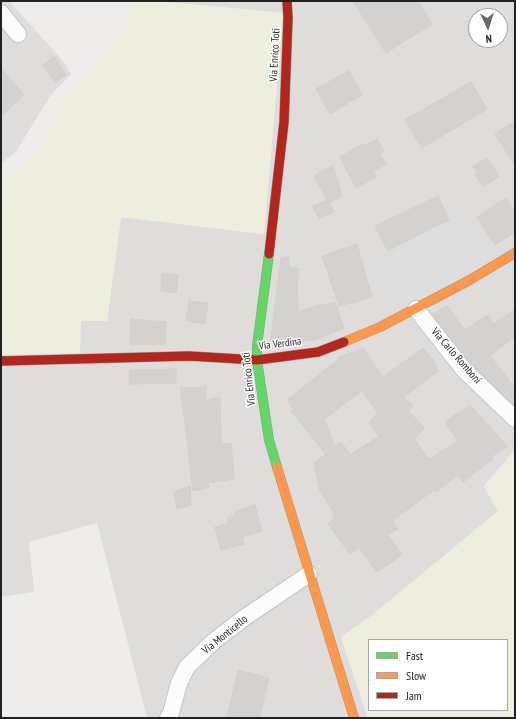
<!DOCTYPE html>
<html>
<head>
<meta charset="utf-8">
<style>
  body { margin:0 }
  #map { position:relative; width:516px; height:719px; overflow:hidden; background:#efedeb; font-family:"PT Sans Narrow",sans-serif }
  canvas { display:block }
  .frame { position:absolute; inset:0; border:2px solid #212121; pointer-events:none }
  .legend { position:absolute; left:368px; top:639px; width:140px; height:72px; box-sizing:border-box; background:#fff; border:1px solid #a6a6a6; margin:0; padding:5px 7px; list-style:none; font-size:12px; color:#212121 }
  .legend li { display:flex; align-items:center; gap:8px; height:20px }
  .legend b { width:20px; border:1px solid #a6a6a6 }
  .north { position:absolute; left:468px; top:8px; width:40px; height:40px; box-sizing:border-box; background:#fff; border:1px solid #a6a6a6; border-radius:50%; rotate:176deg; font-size:11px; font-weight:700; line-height:16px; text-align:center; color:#212121 }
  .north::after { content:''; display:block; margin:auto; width:14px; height:18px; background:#696868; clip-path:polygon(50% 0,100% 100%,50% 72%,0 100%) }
</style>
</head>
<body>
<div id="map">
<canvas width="516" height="719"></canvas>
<div class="frame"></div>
<ul class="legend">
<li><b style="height:5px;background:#63d668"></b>Fast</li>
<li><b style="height:5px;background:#ff974d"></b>Slow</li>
<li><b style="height:5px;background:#b3261e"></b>Jam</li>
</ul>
<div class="north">N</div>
</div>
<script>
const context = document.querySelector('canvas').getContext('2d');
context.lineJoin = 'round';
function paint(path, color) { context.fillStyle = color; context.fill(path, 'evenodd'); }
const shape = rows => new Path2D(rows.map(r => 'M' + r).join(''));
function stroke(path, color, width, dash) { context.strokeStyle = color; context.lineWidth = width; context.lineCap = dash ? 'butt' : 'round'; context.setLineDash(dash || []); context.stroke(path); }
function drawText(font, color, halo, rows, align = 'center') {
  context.font = font + ' "PT Sans Narrow",sans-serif'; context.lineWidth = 3; context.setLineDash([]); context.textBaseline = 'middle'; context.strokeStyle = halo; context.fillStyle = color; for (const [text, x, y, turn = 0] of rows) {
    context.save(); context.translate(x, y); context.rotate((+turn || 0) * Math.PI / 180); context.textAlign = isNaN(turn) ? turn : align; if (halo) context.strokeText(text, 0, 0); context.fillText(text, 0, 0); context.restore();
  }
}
paint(shape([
  [1,1,9,1,64,62,71,74,51,95,15,153,1,163],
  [156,1,515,1,515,450,484,486,499,511,371,616,341,637,368,718,147,718,97,523,29,542,34,592,1,597,1,355,81,321,107,320,121,217,264,234,283,13],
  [476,16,500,16,500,40,476,40]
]), '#dedddc');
paint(shape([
  [136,1,156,1,283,13,264,234,121,217,107,321,81,321,80,353,1,355,1,182,41,145,62,106,81,83,103,61,120,37],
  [515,450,515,718,368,718,341,637,371,616,498,511,484,487],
  [369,640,507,640,507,710,369,710]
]), '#eeeedf');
paint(shape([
  [463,220,488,260,447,285,424,238],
  [415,243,438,290,392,313,376,263]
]), '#dfdede');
const building = shape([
  [353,1,418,1,432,24,386,53,353,1],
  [54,57,66,75,55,83,43,65,54,57],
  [1,68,24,95,1,116,1,68],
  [349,71,362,95,330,114,316,89,349,71],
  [471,82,487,109,422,148,405,120,471,82],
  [515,121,515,165,495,134,515,121],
  [377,139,384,151,380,154,386,164,373,172,376,177,356,188,340,157,363,144,364,146,377,139],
  [487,158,499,176,483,187,475,175,477,173,473,166,487,158],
  [333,165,342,196,329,203,334,212,319,219,313,206,327,200,314,176,333,165],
  [438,196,449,220,429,229,388,251,375,226,438,196],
  [506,198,515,211,515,232,495,245,477,217,506,198],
  [357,244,372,297,339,306,322,256,357,244],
  [288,257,289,267,299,269,297,282,298,311,335,302,344,328,315,340,284,343,270,346,281,258,288,257],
  [162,273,178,275,176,293,161,291,162,273],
  [189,301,208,303,205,324,186,321,189,301],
  [447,306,465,330,488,315,494,323,515,310,515,337,507,342,490,356,515,388,515,406,471,364,432,314,447,306],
  [131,319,166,322,165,344,130,345,131,319],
  [363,348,383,377,423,348,437,365,435,366,439,370,404,397,413,406,408,411,425,428,414,439,429,459,458,441,445,423,456,413,458,414,470,405,507,446,492,456,494,458,463,482,458,475,436,492,434,490,392,521,398,529,387,534,402,555,377,572,359,547,350,554,328,524,335,518,333,515,335,514,320,491,314,463,326,454,291,411,294,410,287,400,339,359,338,358,363,348],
  [362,391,378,413,369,422,379,436,350,455,341,442,335,447,324,419,362,391],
  [176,369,176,383,129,384,130,370,176,369],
  [206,387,206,400,220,397,221,444,231,443,234,479,208,483,209,488,193,491,185,422,180,388,206,387],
  [190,486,191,505,177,509,174,492,190,486],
  [255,505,262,531,242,537,244,544,221,550,215,527,229,523,227,518,236,515,235,511,255,505],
  [238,670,269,678,259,718,227,718,238,670]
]);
paint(building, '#d4d2d0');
stroke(building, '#d2cfcc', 1);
const street = shape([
  [1,13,18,34],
  [416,309,464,370,515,419],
  [168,718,171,713,179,683,187,667,214,641,244,618,309,574]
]);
const fast = shape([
  [269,254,257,346,257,360,269,440,277,467]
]);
const slow = shape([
  [344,342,380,327,468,281,515,253],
  [277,467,354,718]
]);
const jam = shape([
  [269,254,284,122,288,18,287,1],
  [1,361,189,356,257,360,318,352,344,342]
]);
stroke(street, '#c6c5c4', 18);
stroke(fast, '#989982', 10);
stroke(slow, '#989982', 10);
stroke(jam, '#989982', 10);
stroke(street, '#fdfcfc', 16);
stroke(fast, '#63d668', 9);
stroke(slow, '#ff974d', 9);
stroke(jam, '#b3261e', 9);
drawText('11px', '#212121', '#fff', [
  ["Via Enrico Toti",275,55,-87],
  ["Via Verdina",280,344,-7],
  ["Via Carlo Romboni",456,356,49],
  ["Via Enrico Toti",249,379,-96],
  ["Via Monticello",225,635,-39]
]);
</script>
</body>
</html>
